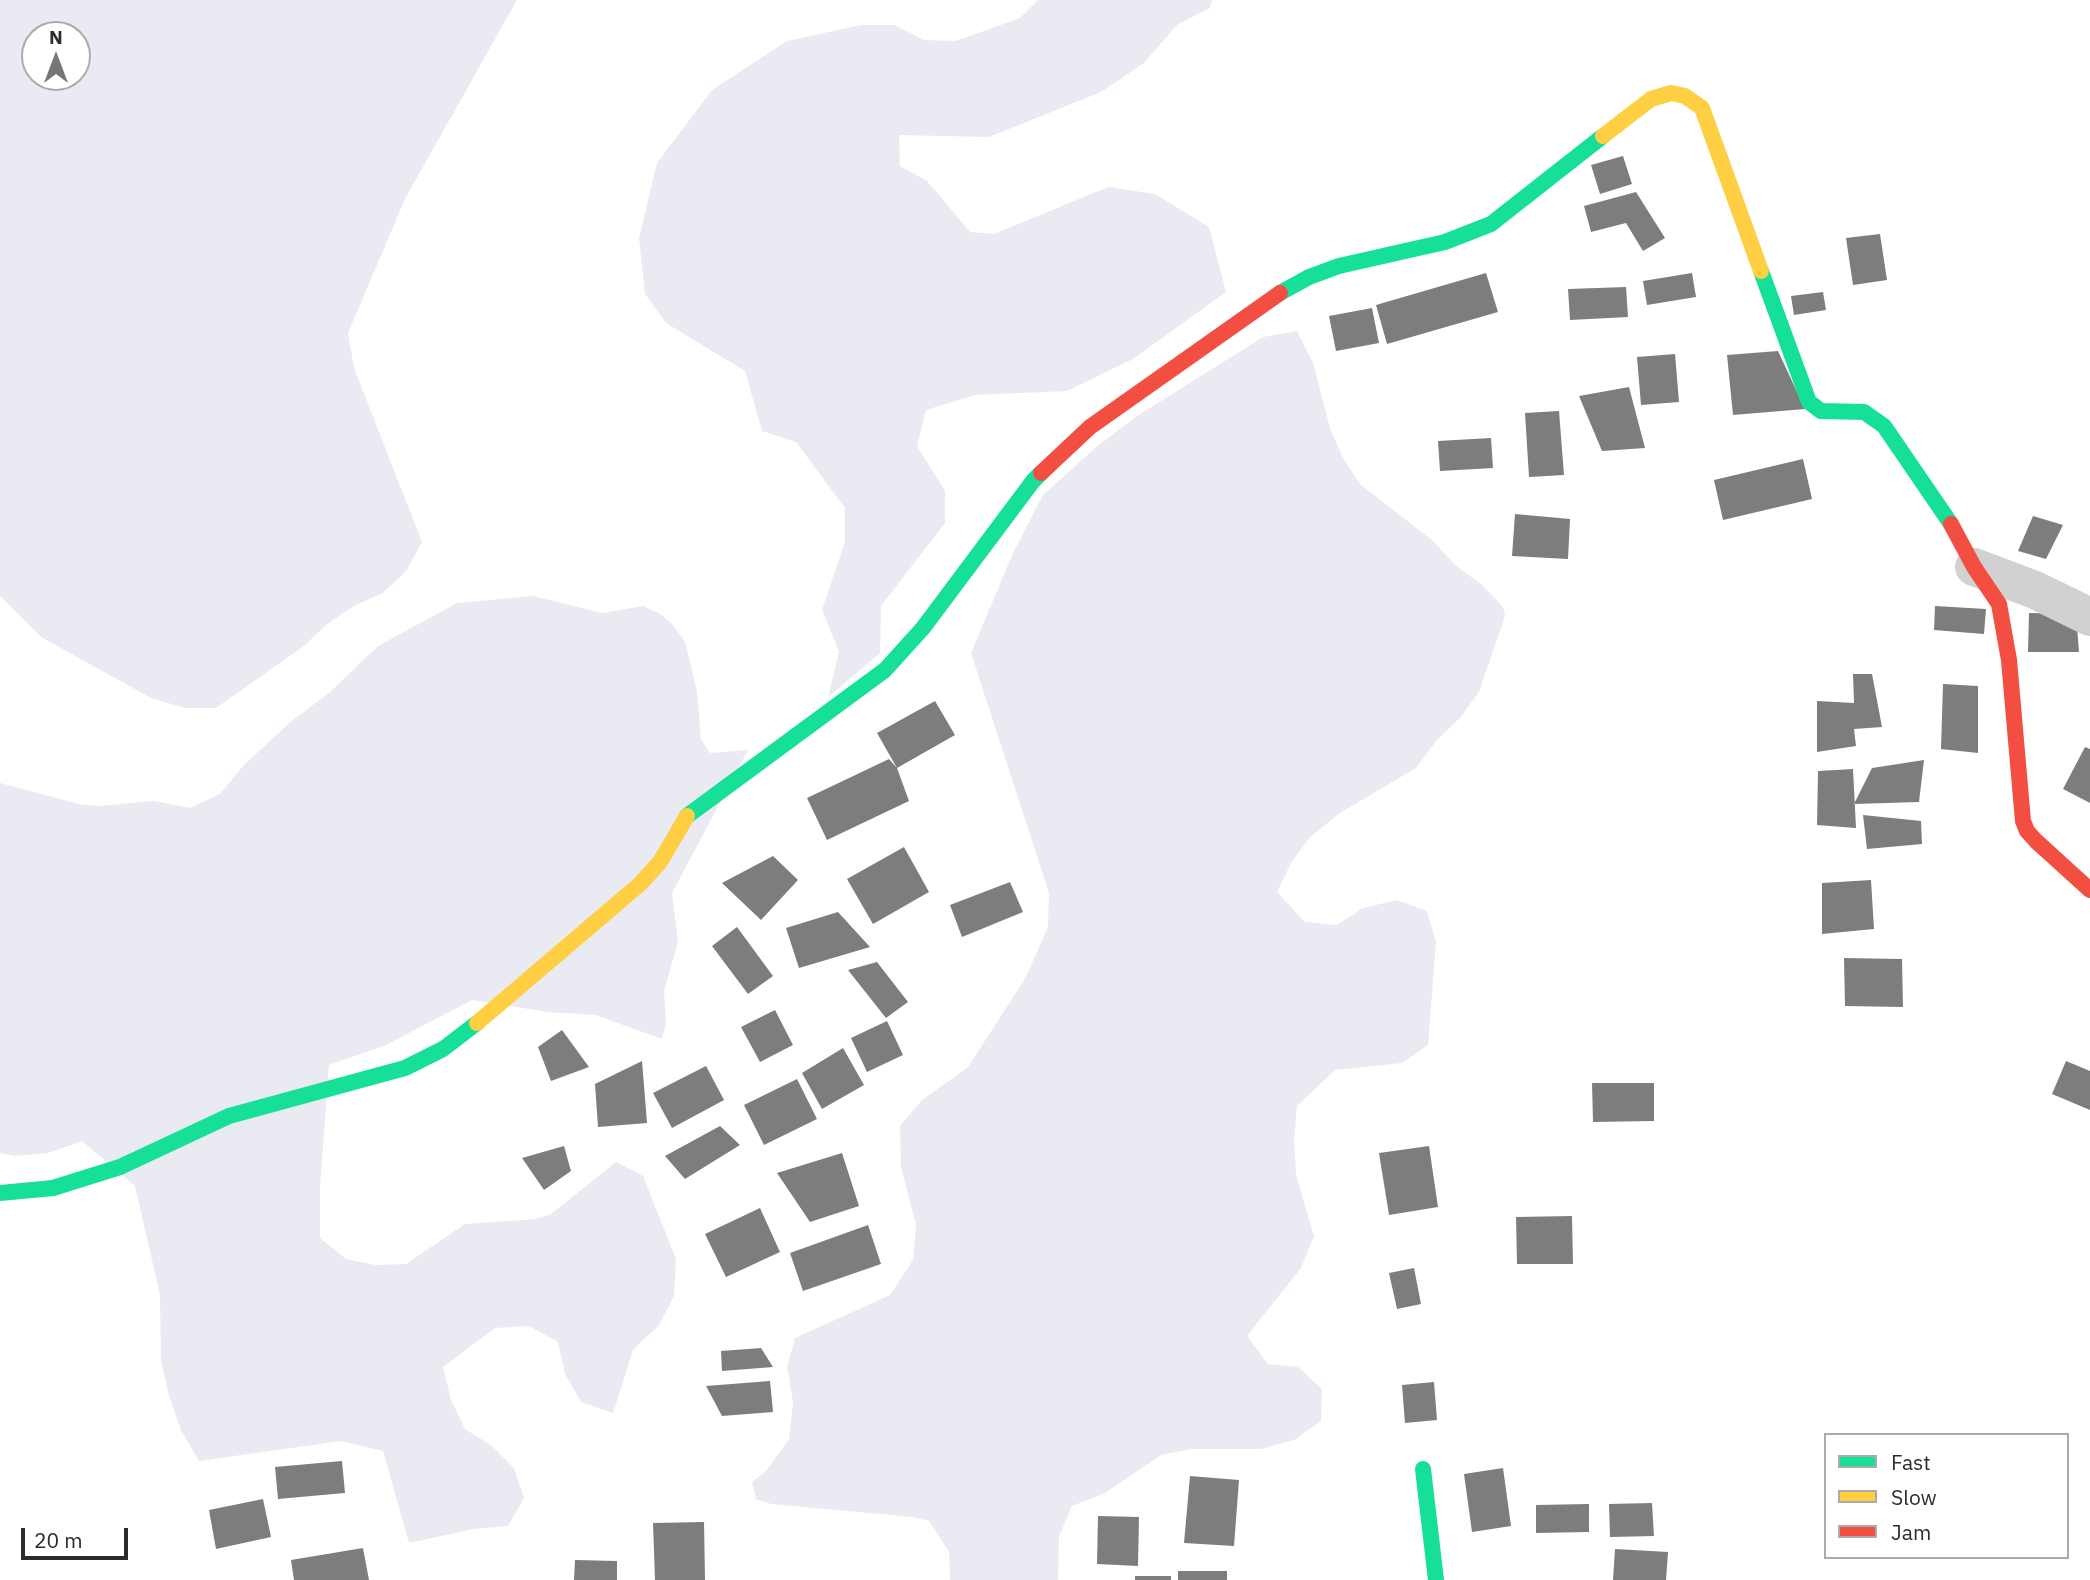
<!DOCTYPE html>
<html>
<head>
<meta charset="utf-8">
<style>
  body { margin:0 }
  #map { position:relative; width:2090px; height:1580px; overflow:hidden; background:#fff; font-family:"IBM Plex Sans",sans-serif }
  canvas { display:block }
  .legend { position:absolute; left:1824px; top:1433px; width:245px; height:126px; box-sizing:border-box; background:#fff; border:2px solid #ababab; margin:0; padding:9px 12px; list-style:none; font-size:21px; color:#2c2c2c }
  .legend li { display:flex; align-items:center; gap:14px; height:35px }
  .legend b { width:35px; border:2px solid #ababab }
  .north { position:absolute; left:21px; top:21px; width:70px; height:70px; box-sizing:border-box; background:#fff; border:2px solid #ababab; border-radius:50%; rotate:0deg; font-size:19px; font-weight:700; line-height:28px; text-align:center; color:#2c2c2c }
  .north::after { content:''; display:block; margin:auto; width:24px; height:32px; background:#767676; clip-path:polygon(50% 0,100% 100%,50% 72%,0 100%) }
  .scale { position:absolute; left:21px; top:1528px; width:107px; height:32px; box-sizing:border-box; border:4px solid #2c2c2c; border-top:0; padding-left:9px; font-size:21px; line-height:24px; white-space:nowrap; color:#2c2c2c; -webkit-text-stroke:5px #fff; paint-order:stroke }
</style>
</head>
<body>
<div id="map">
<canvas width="2090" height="1580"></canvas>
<ul class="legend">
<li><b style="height:9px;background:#16e098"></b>Fast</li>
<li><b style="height:9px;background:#ffcf43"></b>Slow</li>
<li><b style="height:9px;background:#f24e42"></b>Jam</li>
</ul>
<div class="north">N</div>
<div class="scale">20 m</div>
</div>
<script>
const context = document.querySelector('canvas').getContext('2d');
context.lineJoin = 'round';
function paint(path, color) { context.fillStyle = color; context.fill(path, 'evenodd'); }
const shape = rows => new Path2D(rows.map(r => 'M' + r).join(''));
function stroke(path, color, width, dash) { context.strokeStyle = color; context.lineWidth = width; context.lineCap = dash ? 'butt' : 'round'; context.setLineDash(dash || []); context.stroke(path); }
paint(shape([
  [0,0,517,0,405,199,348,333,354,368,422,542,406,571,383,593,354,606,327,624,304,646,216,708,185,708,151,698,41,637,0,596],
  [77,35,77,77,35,77,35,35],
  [1038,0,1212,0,1210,8,1177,25,1144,63,1101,92,989,137,899,135,900,166,927,181,970,232,994,234,1108,187,1155,194,1209,227,1226,292,1133,359,1067,391,975,395,926,410,917,446,945,491,945,523,881,606,880,653,828,697,839,652,822,610,845,542,845,508,796,442,762,431,745,371,666,323,645,294,639,238,657,163,712,90,787,41,861,25,895,25,924,40,956,41,1020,18],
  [1297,331,1313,363,1330,428,1343,458,1360,484,1433,541,1456,566,1481,584,1503,607,1505,616,1479,692,1460,718,1436,741,1416,768,1340,813,1310,837,1291,863,1277,892,1305,922,1337,925,1363,908,1397,900,1427,911,1436,942,1428,1045,1402,1063,1335,1070,1297,1106,1294,1139,1296,1175,1314,1236,1301,1268,1247,1336,1268,1364,1298,1367,1322,1389,1321,1421,1294,1440,1261,1449,1192,1449,1161,1455,1105,1493,1072,1506,1059,1536,1058,1580,950,1580,949,1552,929,1521,913,1517,771,1504,756,1499,752,1482,766,1471,789,1439,793,1402,787,1367,795,1338,890,1295,913,1260,916,1225,901,1167,900,1126,922,1100,968,1067,1026,977,1048,927,1049,893,971,653,1013,553,1043,495,1094,449,1134,418,1263,337],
  [533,596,602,613,643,606,659,613,672,624,685,642,697,691,701,739,710,753,748,750,672,893,678,942,664,991,666,1024,662,1039,596,1015,548,1012,472,1000,386,1045,329,1065,320,1187,320,1238,346,1259,376,1265,406,1264,465,1224,536,1219,551,1214,616,1162,643,1176,676,1259,674,1296,659,1325,633,1350,613,1413,581,1402,565,1374,558,1342,529,1326,495,1328,443,1367,451,1400,465,1429,492,1446,514,1468,524,1498,508,1526,474,1529,409,1543,383,1451,341,1441,199,1461,181,1430,169,1396,161,1361,160,1295,135,1186,82,1141,48,1153,15,1156,0,1153,0,783,79,804,98,806,154,801,190,808,220,794,243,766,288,724,330,692,378,646,457,603]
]), '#eaeaf3');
paint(shape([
  [1623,156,1632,184,1600,194,1591,165],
  [1636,192,1665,238,1643,251,1626,223,1591,232,1584,206],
  [1880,234,1887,280,1853,285,1846,238],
  [1486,273,1498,312,1387,344,1376,305],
  [1692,273,1696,297,1647,305,1643,281],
  [1626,287,1628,317,1570,320,1568,289],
  [1823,292,1826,310,1794,315,1791,296],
  [1372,308,1379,343,1336,351,1329,316],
  [1778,351,1805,409,1733,415,1727,355],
  [1675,354,1679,402,1641,405,1637,357],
  [1629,387,1645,448,1602,451,1579,396],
  [1559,411,1564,475,1529,477,1525,413],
  [1491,438,1493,468,1440,471,1438,441],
  [1803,459,1812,499,1723,520,1714,480],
  [1515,514,1570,519,1568,559,1512,556],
  [2033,516,2063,525,2046,559,2018,551],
  [1935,606,1986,609,1984,634,1934,630],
  [2029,613,2076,614,2079,652,2028,652],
  [1853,674,1872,674,1882,727,1854,729,1856,746,1817,752,1817,701,1854,703],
  [1943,684,1978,686,1978,753,1941,749],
  [935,701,955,735,897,768,909,801,827,840,807,798,889,759,897,768,877,733],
  [2085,747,2090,749,2090,803,2063,789],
  [1924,760,1919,802,1854,804,1872,768],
  [1853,769,1856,828,1817,825,1818,771],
  [1863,815,1921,821,1922,844,1867,849],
  [904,847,929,892,873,924,847,879],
  [773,856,798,880,761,920,722,883],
  [1871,880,1874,929,1822,934,1822,883],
  [1010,882,1023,912,962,937,950,905],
  [838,912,870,947,799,968,786,928],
  [737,927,773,976,748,994,712,946],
  [1844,958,1902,959,1903,1007,1845,1006],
  [877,962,908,1002,886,1018,848,970],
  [775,1010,793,1045,760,1062,741,1027],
  [887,1021,903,1055,867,1072,851,1038],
  [562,1030,589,1067,551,1081,538,1047],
  [843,1048,864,1085,822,1109,802,1073],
  [642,1061,647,1123,598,1127,595,1084],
  [2066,1061,2090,1071,2090,1110,2052,1094],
  [706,1066,724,1100,672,1128,653,1093],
  [797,1079,817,1119,764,1145,744,1105],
  [1592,1083,1654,1083,1654,1121,1593,1122],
  [720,1126,740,1145,685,1179,665,1156],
  [564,1146,571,1171,544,1190,522,1158],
  [1429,1146,1438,1207,1389,1215,1379,1153],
  [842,1153,859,1206,810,1222,777,1173],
  [760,1208,780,1252,726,1277,705,1234],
  [1572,1216,1573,1264,1517,1264,1516,1217],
  [868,1225,881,1264,803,1291,790,1253],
  [1414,1268,1421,1304,1397,1309,1389,1273],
  [761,1348,773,1367,722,1371,721,1351],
  [770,1381,773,1412,722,1416,706,1386],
  [1434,1382,1437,1420,1405,1423,1402,1385],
  [342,1461,345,1493,278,1499,275,1467],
  [1503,1468,1511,1526,1472,1532,1464,1474],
  [1190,1476,1239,1480,1234,1546,1184,1543],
  [263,1499,271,1537,216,1549,209,1510],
  [1652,1503,1654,1536,1610,1537,1609,1504],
  [1589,1504,1589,1532,1536,1533,1536,1505],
  [1098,1516,1139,1517,1138,1566,1097,1564],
  [704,1522,705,1580,655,1580,653,1523],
  [363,1548,369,1580,294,1580,291,1560],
  [1615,1549,1668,1552,1666,1580,1613,1580],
  [575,1560,617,1561,617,1580,574,1580],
  [1178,1571,1227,1571,1227,1580,1178,1580],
  [1135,1576,1171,1576,1171,1580,1135,1580]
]), '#7d7d7d');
stroke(shape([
  [1974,567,2035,590,2090,617]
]), '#d1d1d1', 38);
stroke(shape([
  [1761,271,1809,402,1821,411,1864,412,1884,426,1951,524],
  [1280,293,1309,277,1339,266,1445,242,1491,224,1603,136],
  [687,816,885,670,923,628,1033,481,1041,473],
  [0,1193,53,1188,120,1167,229,1116,405,1068,443,1049,477,1023],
  [1423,1469,1436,1580]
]), '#16e098', 16);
stroke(shape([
  [1603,136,1651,99,1671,93,1685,96,1702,108,1761,271],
  [477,1023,640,884,660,862,687,816]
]), '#ffcf43', 16);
stroke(shape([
  [1041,473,1090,427,1280,293],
  [1951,524,1974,567,1999,604,2009,660,2023,821,2027,831,2036,841,2090,890]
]), '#f24e42', 16);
</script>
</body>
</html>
